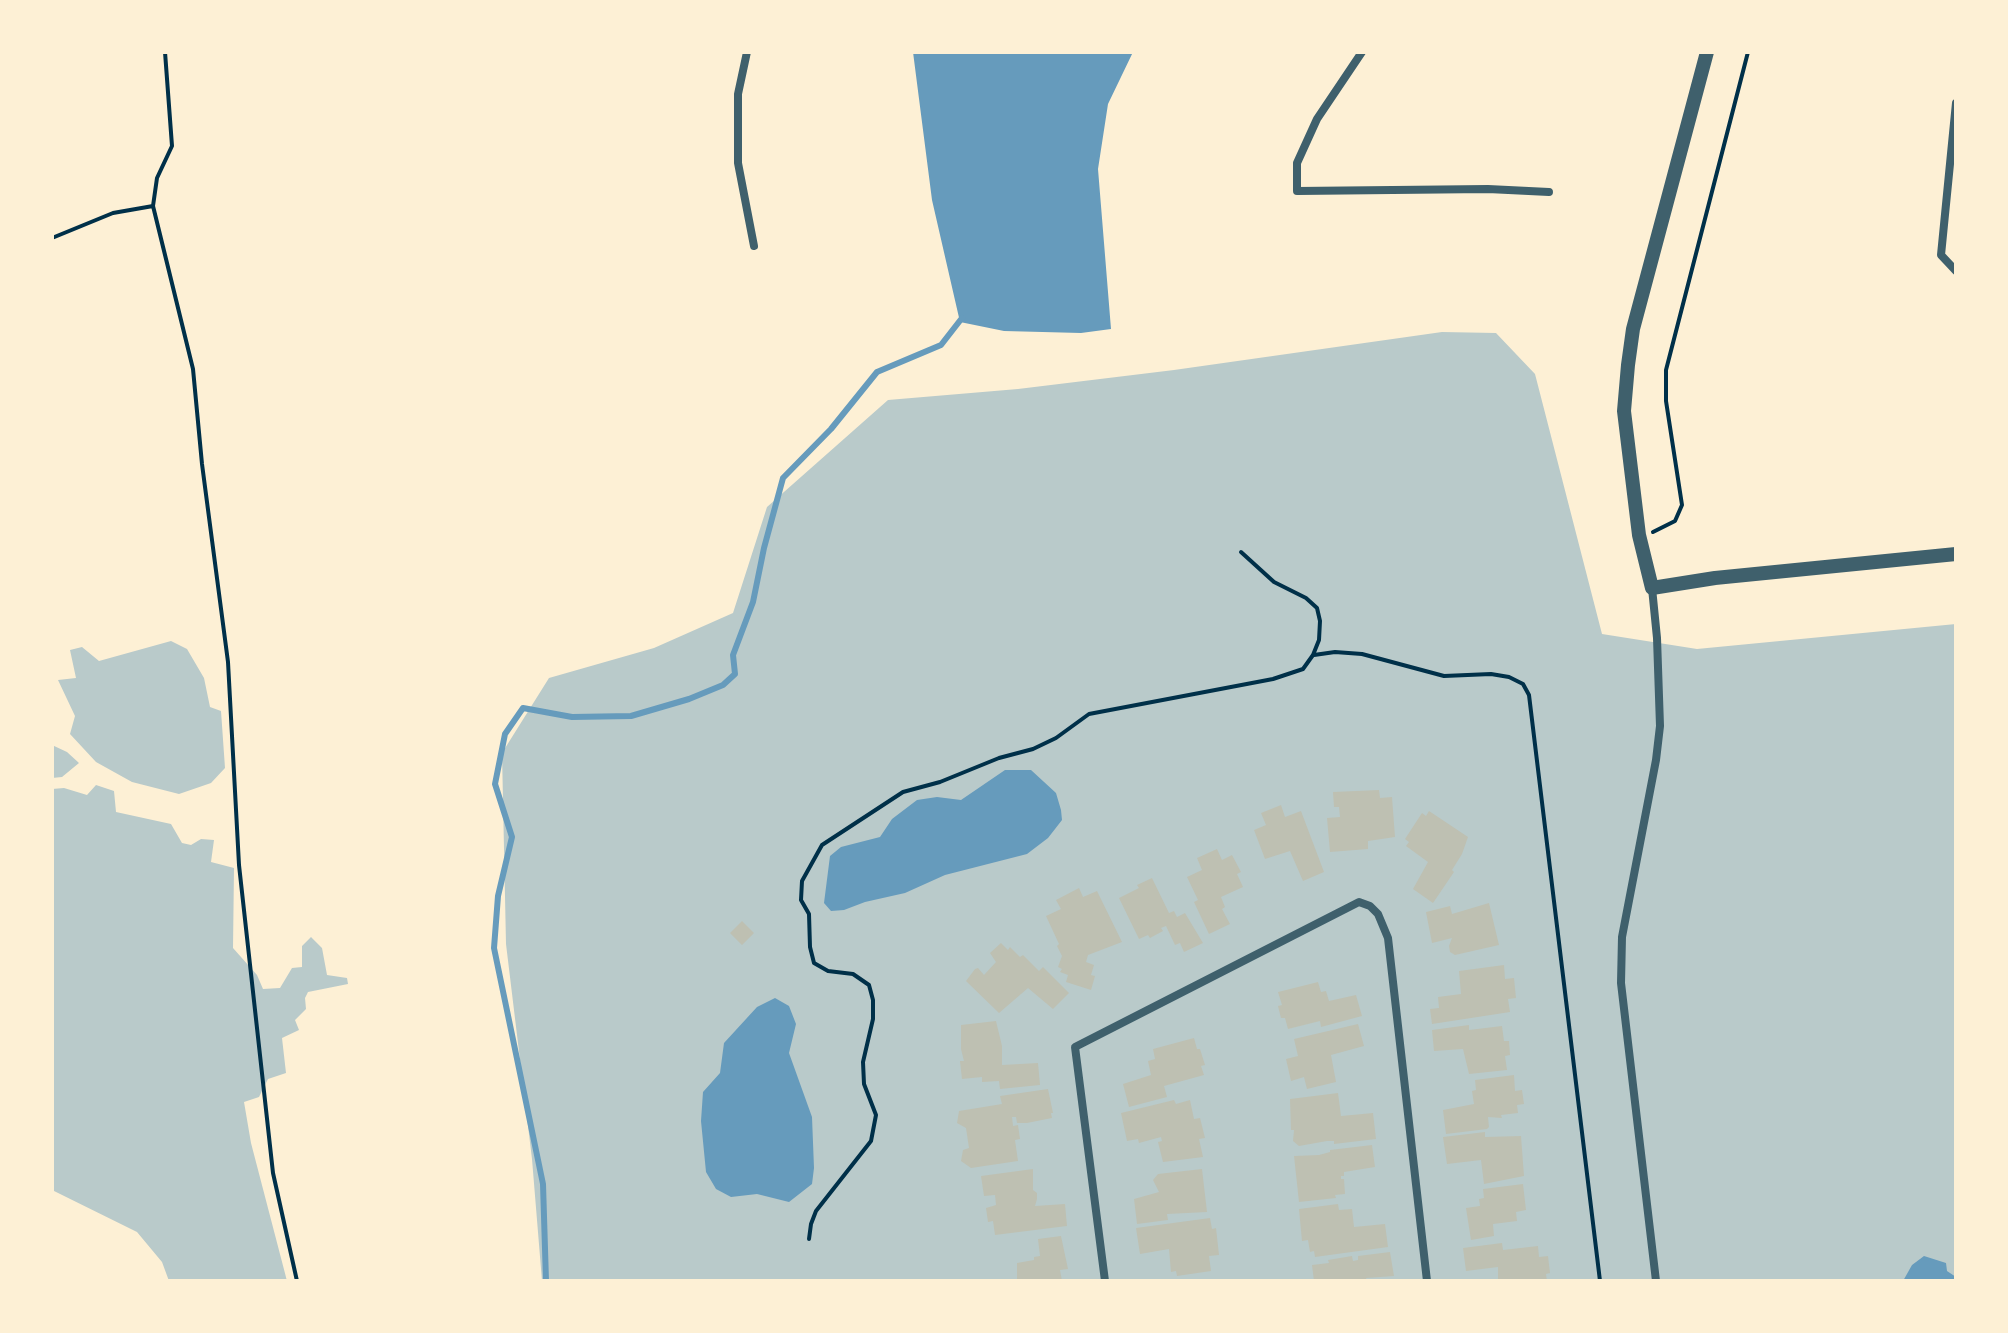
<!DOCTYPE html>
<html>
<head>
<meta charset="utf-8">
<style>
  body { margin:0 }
  #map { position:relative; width:2008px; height:1333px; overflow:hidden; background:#fdf0d5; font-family:Manrope,sans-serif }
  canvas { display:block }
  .frame { position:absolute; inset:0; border:54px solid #fdf0d5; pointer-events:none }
</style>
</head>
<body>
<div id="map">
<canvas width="2008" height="1333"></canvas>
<div class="frame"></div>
</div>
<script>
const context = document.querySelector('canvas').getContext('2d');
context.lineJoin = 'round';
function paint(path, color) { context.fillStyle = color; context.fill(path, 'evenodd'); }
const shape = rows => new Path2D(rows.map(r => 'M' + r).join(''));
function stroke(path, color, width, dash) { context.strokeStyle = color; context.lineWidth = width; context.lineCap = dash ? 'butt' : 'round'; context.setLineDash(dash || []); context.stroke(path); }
paint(shape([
  [1442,332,1496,333,1535,374,1602,634,1697,649,1956,624,1956,1281,542,1281,532,1159,506,944,502,753,549,678,654,648,733,613,767,507,888,400,1018,389,1174,370],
  [171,641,187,649,204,678,210,707,221,711,225,768,211,783,179,794,132,782,96,762,70,734,75,716,58,680,76,678,70,650,82,647,99,661],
  [52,745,67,752,79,763,62,777,52,778],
  [96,785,114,791,116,812,171,824,182,843,191,845,201,839,214,840,211,862,234,868,233,948,257,975,263,989,280,988,292,968,302,967,302,946,311,937,322,948,327,975,347,978,348,984,308,992,305,998,306,1009,295,1020,299,1030,282,1038,286,1073,268,1079,259,1097,244,1102,251,1143,287,1281,169,1281,162,1262,137,1232,52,1190,52,789,64,788,87,795]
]), '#b9caca');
paint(shape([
  [913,52,1133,52,1108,104,1098,169,1111,329,1081,333,1004,331,960,322,932,200],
  [1005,770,1031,770,1056,793,1061,810,1062,820,1048,838,1027,854,945,875,905,893,865,902,844,910,831,911,824,903,830,856,841,847,880,837,892,819,917,800,937,797,961,800],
  [775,998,789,1006,796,1024,789,1053,812,1117,814,1168,812,1184,789,1202,757,1194,731,1197,716,1189,706,1172,701,1121,703,1092,720,1073,724,1043,757,1007],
  [1924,1256,1946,1263,1947,1271,1956,1277,1956,1281,1903,1281,1912,1265]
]), '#669bbc');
stroke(shape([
  [546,1281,543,1184,494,948,498,896,512,837,495,784,505,734,523,708,572,717,631,716,689,699,723,685,735,674,733,655,753,602,764,548,783,478,831,429,877,372,941,345,962,318]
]), '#669bbc', 6);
paint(shape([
  [1379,790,1380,798,1392,797,1395,837,1368,841,1368,849,1330,852,1327,818,1340,817,1339,807,1334,807,1333,792],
  [1281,805,1285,817,1301,811,1324,872,1303,881,1290,851,1265,859,1254,830,1266,825,1261,813],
  [1429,811,1468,837,1462,854,1452,870,1454,872,1433,903,1413,889,1428,862,1406,846,1409,842,1405,839,1422,813,1426,816],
  [1217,849,1222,860,1232,855,1241,872,1237,874,1243,887,1221,897,1225,907,1222,909,1230,924,1209,934,1194,902,1198,900,1187,877,1202,870,1197,858],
  [1152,878,1169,913,1174,911,1177,917,1185,913,1203,943,1184,952,1180,943,1175,945,1166,926,1161,928,1163,931,1150,938,1148,935,1139,939,1119,898,1139,888,1137,885],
  [1079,888,1083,897,1097,891,1122,942,1088,955,1086,962,1094,965,1091,975,1095,976,1091,990,1066,982,1068,975,1060,972,1062,969,1058,967,1062,956,1057,946,1059,944,1046,916,1061,909,1056,900],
  [1489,903,1499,945,1455,955,1450,952,1449,946,1452,938,1432,943,1426,912,1450,906,1452,914],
  [742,921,754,933,742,945,730,933],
  [1001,943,1008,950,1010,947,1020,957,1023,955,1039,971,1043,967,1069,993,1053,1009,1028,988,999,1013,966,981,975,969,978,968,984,975,996,962,990,953],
  [1504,965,1505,979,1514,978,1516,998,1508,999,1510,1012,1432,1024,1430,1009,1439,1008,1438,997,1461,994,1459,971],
  [1318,982,1321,992,1326,991,1329,1001,1356,995,1362,1016,1321,1027,1320,1021,1288,1029,1285,1018,1281,1018,1278,1006,1282,1005,1278,992],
  [996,1021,1002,1046,1002,1065,1038,1063,1040,1085,1000,1089,999,1081,982,1082,982,1077,962,1079,960,1061,964,1061,961,1049,961,1025],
  [1358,1024,1364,1046,1331,1055,1336,1082,1307,1089,1304,1077,1291,1081,1286,1059,1298,1056,1294,1039],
  [1469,1025,1469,1030,1502,1026,1504,1041,1509,1041,1510,1055,1505,1056,1507,1070,1469,1074,1463,1049,1434,1051,1432,1030],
  [1194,1038,1197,1049,1200,1049,1205,1065,1201,1066,1204,1075,1164,1086,1167,1097,1129,1107,1123,1084,1151,1075,1148,1061,1155,1059,1153,1049],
  [1514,1075,1515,1091,1522,1090,1524,1104,1517,1105,1518,1113,1501,1115,1502,1118,1488,1117,1489,1127,1487,1129,1446,1134,1443,1110,1474,1104,1472,1091,1476,1090,1475,1080],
  [1048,1089,1053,1113,1051,1113,1052,1118,1027,1123,1017,1123,1016,1117,1012,1117,1013,1126,1018,1125,1020,1139,1015,1140,1018,1161,971,1168,961,1161,963,1150,969,1148,966,1128,957,1123,959,1111,1002,1104,1000,1096],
  [1338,1093,1341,1116,1373,1113,1376,1139,1334,1144,1334,1141,1327,1141,1299,1146,1293,1141,1294,1130,1291,1130,1290,1099],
  [1174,1100,1176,1104,1190,1100,1194,1119,1200,1118,1205,1138,1199,1139,1203,1157,1163,1162,1158,1142,1162,1141,1161,1137,1139,1143,1138,1139,1127,1141,1121,1113],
  [1485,1132,1485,1137,1521,1136,1524,1176,1484,1184,1481,1160,1447,1164,1443,1137],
  [1372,1145,1375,1167,1344,1172,1344,1176,1341,1176,1341,1179,1344,1179,1345,1194,1335,1195,1336,1198,1299,1202,1294,1156,1319,1155,1330,1152,1330,1150],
  [1033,1169,1033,1190,1037,1193,1037,1199,1035,1206,1065,1204,1067,1226,995,1235,993,1221,988,1222,986,1208,996,1205,995,1195,984,1196,981,1176],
  [1202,1169,1207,1212,1167,1214,1168,1220,1137,1224,1134,1199,1159,1192,1153,1180,1158,1174],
  [1523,1184,1526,1210,1516,1212,1517,1221,1493,1224,1494,1236,1471,1240,1466,1208,1480,1206,1479,1199,1484,1198,1483,1189],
  [1338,1204,1339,1210,1352,1209,1354,1227,1385,1224,1388,1247,1315,1257,1314,1251,1310,1252,1308,1240,1302,1241,1299,1209],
  [1210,1218,1212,1229,1216,1228,1219,1255,1209,1256,1211,1271,1177,1276,1176,1271,1171,1272,1169,1249,1140,1254,1136,1228],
  [1061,1236,1068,1269,1060,1270,1062,1281,1017,1281,1017,1263,1034,1260,1034,1257,1040,1256,1038,1239],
  [1502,1243,1503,1250,1538,1246,1539,1257,1548,1256,1550,1273,1546,1274,1547,1281,1498,1281,1498,1267,1466,1271,1463,1248],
  [1390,1252,1394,1276,1366,1278,1367,1281,1314,1281,1312,1265,1329,1263,1328,1260,1352,1256,1353,1261,1358,1260,1358,1256]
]), '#bec0b2');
stroke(shape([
  [165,52,172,146,157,178,153,206,193,369,202,464,228,662,239,865,273,1173,297,1281],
  [52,238,113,213,153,206],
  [1653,532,1675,521,1682,505,1666,401,1666,370,1748,52],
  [1314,655,1335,652,1362,654,1444,676,1491,674,1509,677,1523,684,1529,695,1600,1281],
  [809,1239,811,1224,816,1211,871,1141,876,1115,864,1084,863,1062,873,1019,873,1000,869,985,853,974,828,971,814,963,810,947,809,914,801,900,802,881,822,845,903,792,940,782,999,758,1033,749,1056,738,1089,714,1273,679,1303,669,1313,655,1319,640,1320,621,1317,608,1306,598,1274,582,1241,552]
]), '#003049', 4);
stroke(shape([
  [747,52,738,94,738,163,754,246],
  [1362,52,1317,119,1297,163,1297,191,1488,189,1549,192],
  [1956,103,1941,255,1956,271],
  [1652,588,1657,638,1660,726,1656,760,1622,937,1621,983,1656,1281],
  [1105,1281,1075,1047,1359,902,1370,906,1378,914,1388,938,1427,1281]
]), '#3f606c', 8);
stroke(shape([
  [1707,52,1633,329,1628,365,1624,411,1639,535,1652,588,1715,578,1956,554]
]), '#3f606c', 14);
</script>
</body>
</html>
